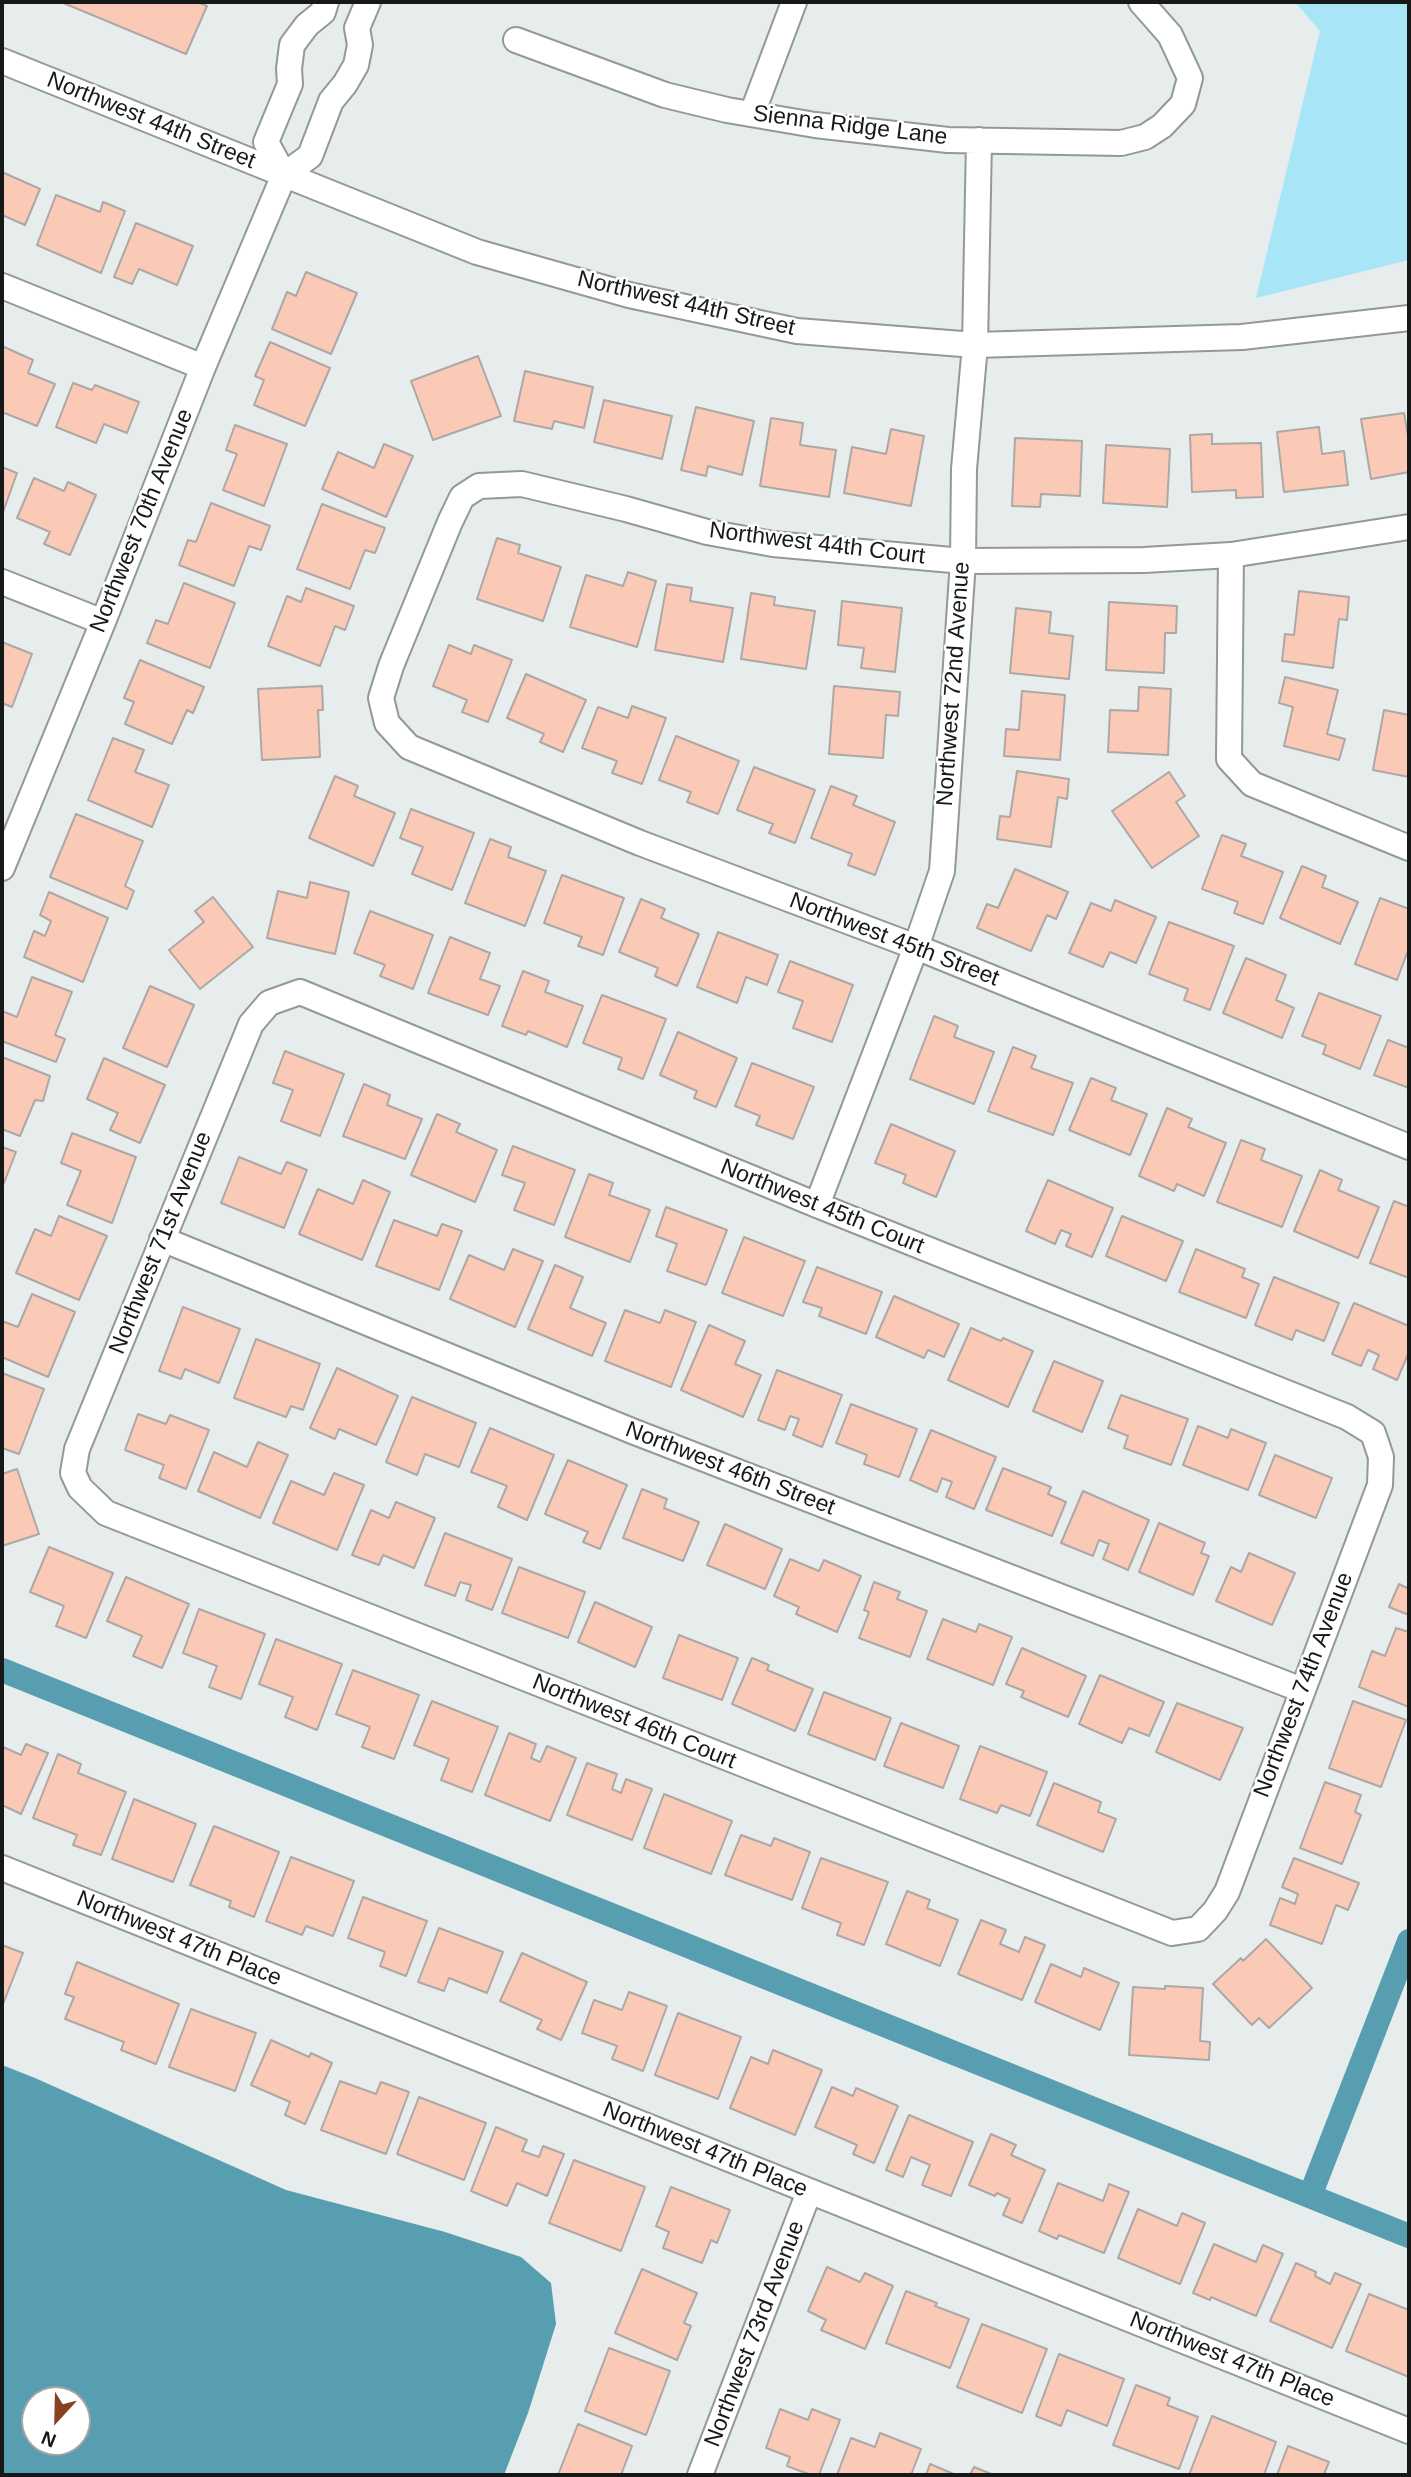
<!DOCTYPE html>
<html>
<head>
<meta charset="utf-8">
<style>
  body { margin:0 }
  #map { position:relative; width:1411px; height:2477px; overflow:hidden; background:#e7eced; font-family:Helvetica,sans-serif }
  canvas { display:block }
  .frame { position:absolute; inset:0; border:4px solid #171919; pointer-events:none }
  .north { position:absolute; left:21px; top:2386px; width:70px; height:70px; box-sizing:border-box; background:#fff; border:2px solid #a2a3a3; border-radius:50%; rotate:202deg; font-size:19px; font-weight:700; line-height:28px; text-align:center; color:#171919 }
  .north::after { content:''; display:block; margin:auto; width:24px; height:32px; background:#894122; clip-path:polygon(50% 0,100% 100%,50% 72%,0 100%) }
</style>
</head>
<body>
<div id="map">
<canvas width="1411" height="2477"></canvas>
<div class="frame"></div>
<div class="north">N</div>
</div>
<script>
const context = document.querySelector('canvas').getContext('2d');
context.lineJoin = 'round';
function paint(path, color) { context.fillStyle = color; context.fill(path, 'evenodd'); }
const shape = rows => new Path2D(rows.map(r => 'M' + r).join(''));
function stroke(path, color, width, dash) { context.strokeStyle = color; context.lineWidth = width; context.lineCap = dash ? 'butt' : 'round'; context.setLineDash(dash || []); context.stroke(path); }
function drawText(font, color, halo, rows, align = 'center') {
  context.font = font + ' Helvetica,sans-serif'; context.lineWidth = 5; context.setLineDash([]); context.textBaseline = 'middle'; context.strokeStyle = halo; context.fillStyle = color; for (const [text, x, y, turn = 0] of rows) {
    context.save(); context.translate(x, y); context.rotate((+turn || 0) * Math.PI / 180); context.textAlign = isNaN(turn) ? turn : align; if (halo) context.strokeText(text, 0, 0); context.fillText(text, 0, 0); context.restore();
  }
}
paint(shape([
  [1295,2,1409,2,1409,260,1256,298,1320,31]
]), '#a8e6f7');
paint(shape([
  [2,2065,35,2078,286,2190,445,2232,521,2257,551,2283,556,2324,528,2413,504,2475,2,2475],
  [35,2400,77,2400,77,2442,35,2442]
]), '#579eb0');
stroke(shape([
  [2,1670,1409,2236],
  [1310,2196,1409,1941]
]), '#579eb0', 24);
const building = shape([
  [61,2,197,2,207,6,186,54,61,2],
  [2,172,40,189,25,225,2,215,2,172],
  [56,195,100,212,103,202,125,211,101,273,37,245,56,195],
  [136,223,193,246,177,285,139,269,132,284,114,277,136,223],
  [306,272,357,293,331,354,272,329,287,292,296,296,306,272],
  [270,342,330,368,305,426,254,405,264,380,255,376,270,342],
  [2,346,33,360,28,373,55,384,37,426,2,412,2,414,2,346],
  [478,356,501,416,433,440,411,381,478,356],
  [525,371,593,387,584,428,554,421,552,429,514,421,525,371],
  [73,383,92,390,95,385,139,402,127,433,104,424,96,443,56,427,73,383],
  [604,400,672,416,662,459,594,442,604,400],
  [696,407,754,421,742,475,708,466,706,476,681,470,696,407],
  [1404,413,1409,442,1409,472,1371,479,1361,419,1404,413],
  [771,418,803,423,800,445,836,450,829,497,760,486,771,418],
  [235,425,287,444,264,506,223,490,237,454,226,450,235,425],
  [1319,427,1322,454,1344,451,1348,485,1284,492,1277,432,1319,427],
  [891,429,924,436,911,506,844,493,852,447,886,454,891,429],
  [1212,434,1212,444,1261,443,1263,497,1236,498,1236,490,1192,492,1190,435,1212,434],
  [1015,438,1082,441,1080,496,1041,494,1040,507,1012,506,1015,438],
  [384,444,413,456,386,517,322,489,338,452,374,468,384,444],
  [1106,445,1170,449,1167,507,1103,503,1106,445],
  [2,467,17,473,2,515,2,467],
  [34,478,64,491,68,482,96,495,70,555,44,544,50,532,17,518,34,478],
  [211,503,270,526,261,550,249,546,234,586,179,565,188,540,196,542,211,503],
  [322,504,385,528,375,553,365,550,350,589,297,569,322,504],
  [497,538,520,545,518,553,561,567,543,621,477,599,497,538],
  [628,572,656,581,637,647,570,627,586,575,623,586,628,572],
  [184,583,235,603,210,668,147,643,156,620,168,624,184,583],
  [667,584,692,588,690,601,733,608,723,662,655,650,667,584],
  [306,588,354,606,345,630,335,626,320,666,268,646,287,596,301,602,306,588],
  [1299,591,1349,597,1347,620,1339,619,1333,668,1282,661,1285,634,1294,635,1299,591],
  [751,593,775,597,774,605,815,611,806,669,741,659,751,593],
  [842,601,902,608,895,672,861,668,864,648,838,645,842,601],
  [1109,602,1177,606,1176,633,1165,633,1164,673,1106,670,1109,602],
  [1016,608,1051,612,1049,633,1073,636,1069,679,1010,673,1016,608],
  [2,642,32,654,12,707,2,703,2,642],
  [449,645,471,654,474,645,512,660,488,722,462,712,467,700,433,686,449,645],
  [140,660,204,687,193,713,187,710,172,744,125,724,134,702,124,698,140,660],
  [526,674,586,700,563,752,540,742,544,734,507,718,526,674],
  [1285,677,1338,690,1327,734,1345,739,1339,760,1284,746,1293,707,1279,703,1285,677],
  [322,686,323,710,318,710,320,757,262,760,258,689,322,686],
  [834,686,900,692,898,716,886,715,883,758,829,754,834,686],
  [1139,687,1171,689,1168,755,1108,752,1110,710,1138,711,1139,687],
  [1022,691,1065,695,1060,760,1004,756,1006,729,1019,730,1022,691],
  [632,706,666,718,642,784,612,773,617,761,582,748,598,707,628,718,632,706],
  [1384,710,1409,715,1409,777,1373,770,1384,710],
  [676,736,739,761,718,814,687,802,691,792,659,780,676,736],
  [113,738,144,750,135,772,169,785,152,827,88,800,113,738],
  [754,767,815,790,795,843,769,833,773,824,737,810,754,767],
  [1017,771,1069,779,1067,799,1058,797,1051,847,997,839,1000,816,1010,817,1017,771],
  [1169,772,1185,796,1176,802,1199,836,1152,868,1112,811,1169,772],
  [335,776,358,786,354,796,395,813,373,866,309,838,335,776],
  [831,786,857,796,853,805,895,822,875,875,848,865,852,854,811,838,831,786],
  [411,809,474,833,452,890,412,874,423,847,400,838,411,809],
  [76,814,143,841,125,886,134,891,127,909,50,877,76,814],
  [1222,835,1246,844,1241,856,1283,872,1263,924,1234,913,1238,902,1202,889,1222,835],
  [490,839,511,847,508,857,546,871,525,926,465,903,490,839],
  [1302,866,1326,876,1322,887,1358,902,1340,944,1280,918,1302,866],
  [1015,869,1068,892,1056,919,1047,915,1031,951,977,928,987,904,998,908,1015,869],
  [562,875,624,898,603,955,578,946,582,937,544,923,562,875],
  [310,882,349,892,335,954,267,938,278,891,307,898,310,882],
  [49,892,108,918,83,982,24,957,34,931,45,936,51,921,40,915,49,892],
  [213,897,253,947,200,989,169,950,204,922,195,911,213,897],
  [1380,898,1409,909,1409,948,1397,980,1355,964,1380,898],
  [641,899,665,909,661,918,699,934,677,986,655,976,658,968,619,952,641,899],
  [1115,900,1156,917,1136,963,1110,952,1103,967,1069,953,1091,903,1111,911,1115,900],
  [370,911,433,935,413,989,380,976,385,965,354,953,370,911],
  [1169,922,1234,946,1210,1010,1184,1000,1188,989,1149,974,1169,922],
  [718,932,778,955,767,985,746,977,737,1003,697,987,718,932],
  [450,937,490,953,480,979,500,986,488,1015,428,993,450,937],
  [1246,958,1286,975,1276,1000,1294,1008,1282,1038,1223,1013,1246,958],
  [790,961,853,985,832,1042,793,1028,803,1001,778,992,790,961],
  [523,971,549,981,545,992,583,1006,567,1047,528,1031,526,1035,502,1026,523,971],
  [32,977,72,992,55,1035,65,1039,56,1062,2,1041,2,1011,17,1017,32,977],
  [150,986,194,1005,167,1067,123,1048,150,986],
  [1319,993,1381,1016,1360,1069,1323,1054,1326,1045,1302,1036,1319,993],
  [602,995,666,1019,643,1079,618,1069,622,1058,583,1043,602,995],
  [934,1016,958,1026,954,1037,994,1052,974,1104,910,1079,934,1016],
  [678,1032,737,1058,716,1107,694,1098,697,1091,660,1075,678,1032],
  [1388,1040,1409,1048,1409,1088,1374,1075,1388,1040],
  [1013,1047,1036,1056,1031,1068,1073,1083,1053,1135,988,1111,1013,1047],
  [285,1051,344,1074,320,1136,281,1121,293,1090,273,1083,285,1051],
  [2,1057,50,1076,43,1101,35,1100,20,1136,2,1129,2,1057],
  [104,1058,165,1085,140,1143,110,1130,118,1113,87,1099,104,1058],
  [752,1063,814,1087,793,1139,756,1125,760,1116,735,1106,752,1063],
  [1091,1078,1116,1088,1111,1100,1147,1114,1130,1155,1069,1130,1091,1078],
  [364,1084,390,1095,387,1105,422,1119,405,1159,343,1136,364,1084],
  [1167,1108,1192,1119,1188,1127,1226,1143,1204,1196,1177,1184,1174,1191,1139,1176,1167,1108],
  [437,1114,460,1124,456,1132,497,1150,475,1202,411,1175,437,1114],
  [891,1124,955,1151,936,1197,903,1183,906,1175,875,1163,891,1124],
  [72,1133,136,1157,112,1223,67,1205,81,1171,61,1163,72,1133],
  [1241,1140,1265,1149,1261,1160,1302,1176,1282,1227,1217,1202,1241,1140],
  [513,1146,575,1170,554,1225,514,1210,525,1183,502,1175,513,1146],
  [2,1147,16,1152,2,1188,2,1147],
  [239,1157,281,1174,287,1162,307,1170,284,1228,221,1203,239,1157],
  [1320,1170,1342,1180,1338,1190,1379,1207,1358,1258,1294,1231,1320,1170],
  [589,1174,613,1183,609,1195,650,1210,630,1262,565,1237,589,1174],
  [363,1180,390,1192,362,1260,299,1234,318,1189,353,1204,363,1180],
  [1048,1180,1113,1208,1092,1257,1066,1246,1071,1234,1061,1230,1055,1244,1026,1231,1048,1180],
  [1394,1201,1409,1207,1409,1278,1370,1263,1394,1201],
  [666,1207,727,1230,706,1285,667,1271,677,1244,656,1236,666,1207],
  [59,1216,107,1236,79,1300,16,1273,35,1229,51,1236,59,1216],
  [1122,1216,1183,1241,1166,1281,1106,1256,1122,1216],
  [394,1220,437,1236,442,1224,462,1231,439,1290,376,1266,394,1220],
  [744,1237,805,1261,783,1316,722,1293,744,1237],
  [513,1249,543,1261,515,1327,450,1299,469,1255,504,1270,513,1249],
  [1196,1249,1245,1269,1242,1277,1259,1284,1246,1318,1179,1292,1196,1249],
  [555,1265,583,1277,570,1308,606,1323,592,1356,528,1329,555,1265],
  [817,1267,882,1292,866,1334,819,1316,822,1308,803,1302,817,1267],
  [1274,1277,1339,1303,1324,1341,1296,1330,1292,1340,1255,1325,1274,1277],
  [32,1294,75,1312,48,1377,2,1357,2,1321,18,1327,32,1294],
  [894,1296,959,1324,944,1357,928,1350,924,1358,876,1337,894,1296],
  [1354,1303,1409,1326,1409,1352,1397,1380,1373,1369,1379,1355,1368,1350,1361,1366,1332,1354,1354,1303],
  [183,1307,240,1329,219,1383,185,1369,181,1379,159,1371,183,1307],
  [625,1310,660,1323,665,1310,696,1322,671,1387,605,1361,625,1310],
  [709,1325,745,1341,735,1364,761,1375,743,1417,681,1390,709,1325],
  [971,1328,1001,1341,1003,1338,1033,1351,1008,1407,948,1380,971,1328],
  [256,1339,320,1364,303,1410,291,1406,286,1417,234,1398,256,1339],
  [1054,1361,1103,1381,1082,1432,1033,1411,1054,1361],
  [337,1368,398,1396,376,1445,339,1429,335,1439,310,1428,337,1368],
  [777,1370,842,1395,822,1447,793,1435,799,1419,790,1416,785,1430,758,1420,777,1370],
  [2,1373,44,1389,19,1454,2,1448,2,1373],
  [1121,1395,1188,1419,1171,1465,1124,1448,1128,1436,1108,1428,1121,1395],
  [412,1397,476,1423,459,1467,425,1454,417,1475,386,1462,412,1397],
  [851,1404,917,1429,899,1477,864,1464,867,1455,836,1443,851,1404],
  [138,1414,166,1424,170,1415,209,1430,186,1489,159,1478,164,1465,125,1450,138,1414],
  [1198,1426,1228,1438,1231,1429,1266,1443,1248,1490,1183,1465,1198,1426],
  [490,1428,554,1455,527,1520,498,1507,507,1486,471,1472,490,1428],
  [931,1430,996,1457,974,1509,946,1497,952,1482,942,1478,937,1492,910,1480,931,1430],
  [258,1442,288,1455,260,1518,198,1491,214,1452,247,1467,258,1442],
  [1275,1455,1332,1478,1316,1518,1259,1495,1275,1455],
  [568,1460,627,1485,600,1549,583,1542,588,1532,545,1514,568,1460],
  [1003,1468,1051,1487,1048,1494,1066,1502,1052,1536,986,1510,1003,1468],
  [17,1469,39,1534,2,1546,2,1474,17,1469],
  [334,1473,364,1485,337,1550,273,1523,291,1481,324,1495,334,1473],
  [642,1489,667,1499,664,1508,699,1522,683,1561,623,1538,642,1489],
  [1083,1491,1149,1520,1128,1570,1103,1559,1109,1544,1099,1540,1093,1556,1061,1543,1083,1491],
  [396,1502,435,1518,414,1568,383,1555,379,1565,352,1555,371,1510,389,1518,396,1502],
  [1159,1523,1205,1543,1201,1553,1209,1556,1193,1595,1139,1572,1159,1523],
  [725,1524,782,1549,765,1589,707,1565,725,1524],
  [445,1533,512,1559,492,1610,466,1600,471,1585,460,1582,455,1596,425,1585,445,1533],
  [49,1547,113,1573,86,1638,56,1626,64,1606,30,1592,49,1547],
  [1249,1553,1295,1573,1272,1625,1216,1601,1231,1567,1241,1572,1249,1553],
  [790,1559,819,1571,824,1560,861,1576,837,1632,796,1614,799,1607,774,1596,790,1559],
  [519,1567,585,1592,568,1638,502,1613,519,1567],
  [126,1577,189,1604,162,1668,133,1656,142,1636,107,1621,126,1577],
  [874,1582,900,1592,897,1599,927,1611,910,1657,859,1638,869,1612,864,1610,874,1582],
  [1409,1582,1409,1615,1389,1607,1399,1584,1407,1588,1409,1582],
  [595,1602,652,1627,635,1667,578,1642,595,1602],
  [199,1609,265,1634,241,1699,209,1687,217,1666,183,1653,199,1609],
  [943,1619,976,1632,979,1624,1012,1637,993,1685,927,1659,943,1619],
  [1396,1628,1409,1632,1409,1707,1359,1687,1372,1651,1385,1656,1396,1628],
  [679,1635,738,1658,722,1700,663,1678,679,1635],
  [276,1639,342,1664,317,1730,285,1717,293,1697,259,1684,276,1639],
  [1022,1648,1086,1676,1068,1717,1021,1697,1024,1691,1006,1684,1022,1648],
  [752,1658,769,1665,767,1670,813,1689,795,1731,732,1704,752,1658],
  [353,1670,419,1695,394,1759,362,1747,370,1727,336,1714,353,1670],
  [1100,1675,1164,1702,1149,1736,1129,1728,1122,1743,1079,1724,1100,1675],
  [824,1692,891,1718,875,1760,808,1734,824,1692],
  [432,1701,498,1727,472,1792,441,1780,449,1759,414,1745,432,1701],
  [1353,1701,1406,1720,1381,1787,1329,1768,1353,1701],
  [1177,1703,1243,1728,1220,1780,1156,1752,1177,1703],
  [901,1723,959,1746,943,1788,884,1766,901,1723],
  [509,1733,536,1744,531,1758,540,1762,547,1746,576,1758,550,1821,485,1795,509,1733],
  [26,1744,48,1753,21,1814,2,1805,2,1750,3,1747,21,1755,26,1744],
  [980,1746,1047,1772,1030,1816,1001,1805,997,1813,960,1799,980,1746],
  [58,1754,81,1764,78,1773,126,1792,101,1855,73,1845,77,1835,33,1818,58,1754],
  [587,1763,617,1774,612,1789,621,1793,626,1779,652,1789,632,1840,567,1815,587,1763],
  [1325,1782,1361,1795,1355,1812,1361,1815,1342,1864,1300,1848,1325,1782],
  [1054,1783,1101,1802,1098,1812,1116,1819,1103,1852,1037,1825,1054,1783],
  [664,1794,732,1821,711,1874,644,1848,664,1794],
  [134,1799,196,1824,173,1882,112,1859,134,1799],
  [214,1826,279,1852,254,1917,229,1907,231,1901,190,1885,214,1826],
  [741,1835,771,1846,774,1838,810,1852,792,1900,725,1875,741,1835],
  [291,1857,354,1881,333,1936,306,1926,302,1935,266,1921,291,1857],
  [821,1858,888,1882,864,1945,837,1935,841,1923,802,1908,821,1858],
  [1294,1858,1359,1883,1348,1910,1336,1905,1322,1944,1270,1925,1280,1898,1295,1904,1298,1894,1282,1887,1294,1858],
  [907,1891,930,1900,927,1908,958,1920,940,1966,886,1944,907,1891],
  [363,1897,427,1921,406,1976,380,1966,385,1952,348,1938,363,1897],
  [981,1920,1006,1930,1000,1944,1019,1952,1025,1937,1045,1945,1022,2000,958,1974,981,1920],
  [439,1928,503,1952,487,1993,449,1978,444,1991,418,1982,439,1928],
  [1266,1939,1312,1988,1269,2028,1259,2018,1252,2025,1213,1984,1241,1958,1243,1961,1266,1939],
  [2,1945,23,1953,3,2004,2,2004,2,1945],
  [522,1953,587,1982,561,2040,537,2029,542,2020,500,2001,522,1953],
  [77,1962,179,2004,156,2064,121,2050,124,2042,65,2019,74,1997,65,1994,77,1962],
  [1051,1964,1081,1977,1084,1968,1119,1983,1100,2030,1035,2002,1051,1964],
  [1165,1986,1203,1988,1200,2041,1210,2042,1209,2060,1129,2055,1133,1987,1165,1989,1165,1986],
  [629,1992,667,2006,643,2071,612,2059,617,2046,582,2033,594,2000,622,2010,629,1992],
  [191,2009,256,2033,235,2091,169,2067,191,2009],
  [678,2013,741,2037,718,2099,655,2075,678,2013],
  [271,2040,309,2057,311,2053,332,2063,305,2124,285,2115,290,2102,251,2085,271,2040],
  [773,2050,822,2070,795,2135,730,2108,751,2057,768,2064,773,2050],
  [340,2081,376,2094,381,2082,409,2092,386,2154,321,2130,340,2081],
  [832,2087,853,2096,856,2088,898,2106,874,2163,853,2154,857,2145,815,2127,832,2087],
  [419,2097,486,2123,464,2180,397,2154,419,2097],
  [909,2115,973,2142,951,2196,922,2185,930,2165,911,2157,903,2177,886,2170,909,2115],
  [496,2127,527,2140,522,2151,539,2157,543,2146,564,2154,547,2196,517,2183,507,2206,471,2191,496,2127],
  [991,2134,1016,2145,1011,2155,1045,2170,1022,2223,1003,2215,1010,2199,997,2193,995,2196,969,2185,991,2134],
  [574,2160,645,2187,621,2251,549,2223,574,2160],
  [1058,2183,1103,2201,1109,2184,1129,2192,1104,2253,1059,2235,1057,2239,1039,2231,1058,2183],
  [671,2187,730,2210,717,2243,711,2240,702,2263,663,2248,669,2232,656,2226,671,2187],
  [1138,2209,1177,2226,1182,2213,1205,2223,1180,2284,1118,2258,1138,2209],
  [1214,2244,1256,2262,1263,2245,1283,2254,1256,2316,1211,2297,1210,2300,1193,2293,1214,2244],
  [1296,2263,1316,2272,1315,2276,1330,2284,1335,2273,1361,2284,1332,2348,1270,2321,1296,2263],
  [827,2267,860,2282,865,2273,893,2286,865,2349,821,2330,826,2320,808,2311,827,2267],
  [642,2269,697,2293,684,2323,691,2326,677,2360,615,2333,642,2269],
  [906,2291,937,2303,935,2306,969,2319,950,2368,886,2343,906,2291],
  [1369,2294,1409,2310,1409,2377,1346,2351,1369,2294],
  [982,2324,1047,2349,1022,2413,957,2387,982,2324],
  [609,2348,670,2371,646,2435,585,2411,609,2348],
  [1059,2354,1124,2379,1107,2426,1067,2410,1061,2426,1036,2416,1059,2354],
  [1136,2385,1170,2398,1167,2405,1198,2417,1179,2469,1113,2445,1136,2385],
  [780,2409,808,2420,812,2409,840,2420,819,2475,811,2475,787,2466,790,2457,766,2448,780,2409],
  [1212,2416,1276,2442,1264,2475,1189,2475,1212,2416],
  [578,2424,632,2446,621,2475,558,2475,578,2424],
  [880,2433,921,2449,911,2475,837,2475,851,2438,875,2447,880,2433],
  [1288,2446,1329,2462,1324,2474,1328,2475,1277,2475,1288,2446],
  [930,2464,956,2475,926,2475,930,2464],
  [974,2467,994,2475,970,2475,974,2467]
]);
paint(building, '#fbcab7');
stroke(building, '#ada8a6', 2);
const minor = shape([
  [516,40,665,95,727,110,815,125,948,140,1121,143,1145,137,1162,126,1183,104,1190,78,1170,35,1141,2],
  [2,61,477,252,629,295,797,331,975,345,1242,337,1409,318],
  [752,114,794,2],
  [284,175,266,142,290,84,289,69,292,45,307,25,323,12,326,2],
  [2,286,203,367],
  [1409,527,1231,555,1144,560,963,561,773,544,707,532,626,509,522,484,479,486,462,497,450,522,391,666,381,698,387,723,409,747,640,843,916,947,1409,1147],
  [1231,555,1229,759,1252,784,1409,848],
  [2,582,103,622],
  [2,868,103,622,203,367,284,175,310,156,331,101,345,84,356,65,360,45,357,28,368,2],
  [300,992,817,1205,1347,1417,1373,1433,1381,1457,1380,1485,1227,1892,1215,1911,1198,1929,1172,1933,106,1513,80,1488,73,1473,77,1449,251,1024,269,1003,300,992],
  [817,1205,916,947,942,871,963,561,964,469,975,345,979,140],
  [162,1239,632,1431,1302,1690],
  [2,1868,1409,2431],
  [700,2475,809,2192]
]);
stroke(minor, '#939899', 28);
stroke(minor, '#fff', 24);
drawText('23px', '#171919', '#fff', [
  ["Northwest 44th Street",151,121,22],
  ["Sienna Ridge Lane",850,126,7],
  ["Northwest 44th Street",686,304,13],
  ["Northwest 70th Avenue",142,521,-68],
  ["Northwest 44th Court",817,544,7],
  ["Northwest 72nd Avenue",954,684,-86],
  ["Northwest 45th Street",894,940,21],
  ["Northwest 45th Court",822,1207,22],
  ["Northwest 71st Avenue",161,1243,-68],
  ["Northwest 46th Street",730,1469,21],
  ["Northwest 74th Avenue",1304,1685,-69],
  ["Northwest 46th Court",634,1722,22],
  ["Northwest 47th Place",179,1939,22],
  ["Northwest 47th Place",705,2150,22],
  ["Northwest 73rd Avenue",755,2334,-69],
  ["Northwest 47th Place",1232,2360,22]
]);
</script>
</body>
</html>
